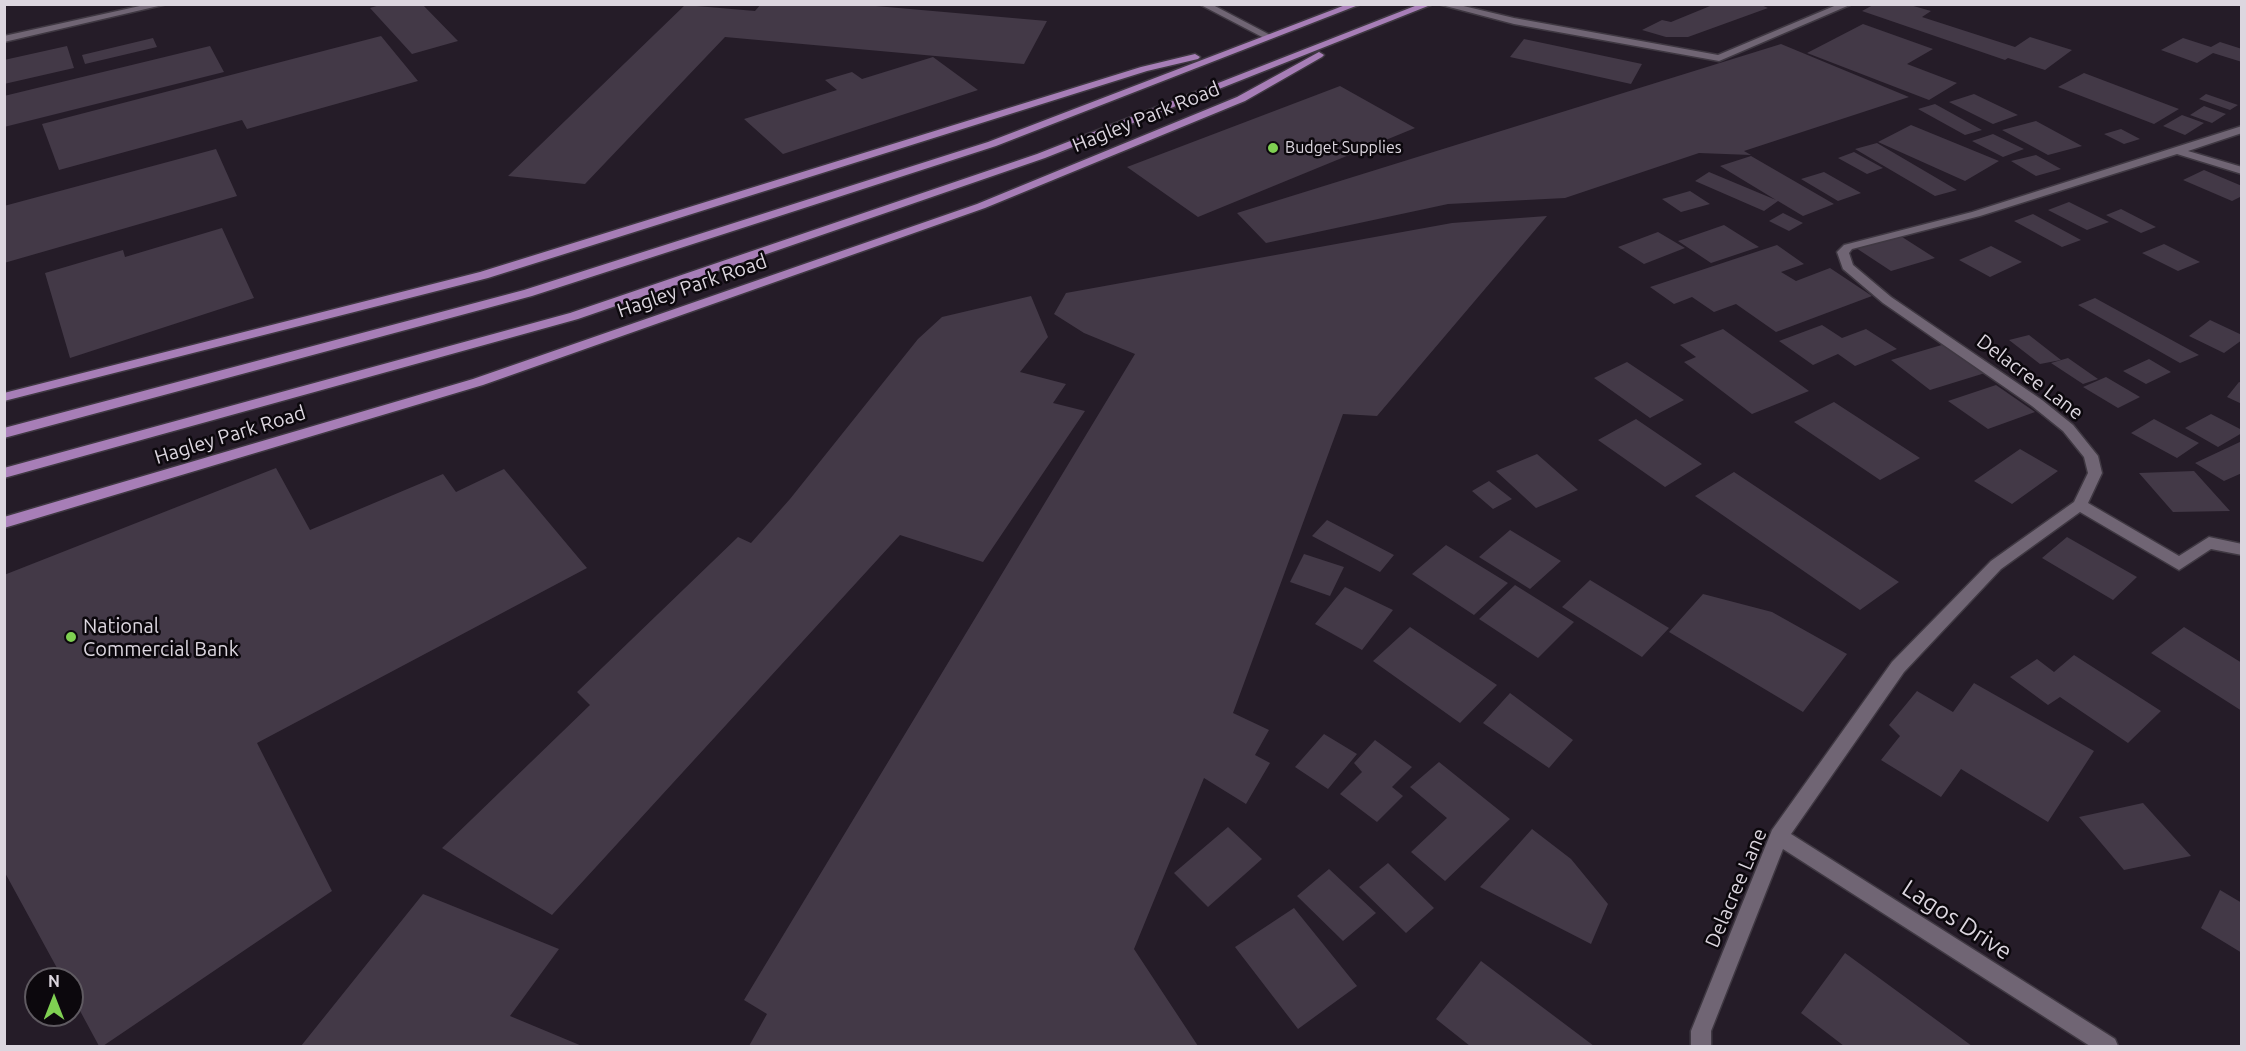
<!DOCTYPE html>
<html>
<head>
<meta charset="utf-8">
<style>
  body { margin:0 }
  #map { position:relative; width:2246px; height:1051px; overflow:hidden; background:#251c28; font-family:Ubuntu,sans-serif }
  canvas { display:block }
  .frame { position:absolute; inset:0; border:6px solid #dcd6df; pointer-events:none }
  .north { position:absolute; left:24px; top:967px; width:60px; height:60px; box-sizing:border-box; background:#0c080d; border:2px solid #5f5a61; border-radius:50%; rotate:0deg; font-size:16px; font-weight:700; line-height:24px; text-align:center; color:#dcd6df }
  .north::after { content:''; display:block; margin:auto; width:21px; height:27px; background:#7fd052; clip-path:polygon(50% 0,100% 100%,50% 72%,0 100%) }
</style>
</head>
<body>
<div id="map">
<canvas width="2246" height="1051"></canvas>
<div class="frame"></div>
<div class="north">N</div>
</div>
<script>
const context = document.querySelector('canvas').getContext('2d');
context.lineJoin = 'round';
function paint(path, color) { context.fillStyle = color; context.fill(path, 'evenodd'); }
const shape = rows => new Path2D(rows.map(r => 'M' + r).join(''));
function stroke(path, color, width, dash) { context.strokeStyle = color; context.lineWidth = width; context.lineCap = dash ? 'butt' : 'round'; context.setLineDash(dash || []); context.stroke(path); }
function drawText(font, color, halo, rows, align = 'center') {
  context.font = font + ' Ubuntu,sans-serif'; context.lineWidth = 5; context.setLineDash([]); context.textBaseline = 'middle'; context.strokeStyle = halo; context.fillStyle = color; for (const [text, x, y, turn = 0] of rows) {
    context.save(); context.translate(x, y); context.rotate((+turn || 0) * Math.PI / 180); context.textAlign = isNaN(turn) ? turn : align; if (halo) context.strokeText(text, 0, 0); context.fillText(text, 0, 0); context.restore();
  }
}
paint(shape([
  [383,4,422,4,458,41,412,54,370,8],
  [761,4,853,4,1047,21,1024,64,725,37,585,184,508,176,685,5,755,11],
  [1715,4,1759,4,1768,8,1688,37,1666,37,1642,30,1662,20,1671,22],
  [1873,5,1910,5,1931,11,1922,17,2015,47,2030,37,2072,50,2045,70,2008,58,2005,60,1862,11],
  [1863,24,1933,49,1907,64,1957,83,1929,100,1807,53],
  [381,36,418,81,247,129,242,120,59,170,42,124],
  [153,38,157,47,85,64,82,55],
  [2183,38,2211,47,2220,42,2242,49,2242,62,2213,53,2197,63,2161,50],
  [1524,39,1642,64,1631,84,1510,57],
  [1781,44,1909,97,1744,151,1751,155,1699,153,1565,198,1448,204,1266,243,1237,213],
  [67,46,74,68,4,84,4,60],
  [210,46,224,72,4,127,4,96],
  [933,57,978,90,783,154,744,119,837,90,825,80,852,72,862,79],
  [2084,73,2179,109,2154,124,2058,87],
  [1340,86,1415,128,1198,217,1127,167],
  [1974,94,2018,115,1993,124,1949,102],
  [2206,94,2238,105,2230,110,2199,99],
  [1935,104,1982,130,1965,135,1918,109],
  [2204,106,2226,114,2212,123,2190,115],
  [2182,115,2204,123,2185,135,2163,126],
  [2036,121,2082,146,2048,155,2002,130],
  [1911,125,1999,161,1965,181,1878,142],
  [2121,129,2140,139,2124,144,2104,134],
  [1993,134,2024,149,2003,157,1972,141],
  [1877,143,1957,190,1935,196,1855,149],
  [216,149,237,196,4,263,4,206],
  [1854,152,1883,168,1867,174,1838,158],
  [2036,155,2061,169,2036,176,2011,161],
  [1751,156,1834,204,1803,216,1778,201,1764,211,1695,181,1709,172,1776,200,1720,166],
  [2204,170,2242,186,2242,196,2232,201,2183,180],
  [1824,172,1861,193,1838,201,1801,179],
  [1690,191,1710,204,1681,212,1662,199],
  [2069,202,2109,222,2087,230,2048,210],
  [2121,209,2156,227,2141,233,2106,215],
  [1783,213,1803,223,1789,231,1769,221],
  [2033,214,2081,240,2062,247,2014,221],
  [1547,216,1377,416,1343,414,1233,713,1269,730,1255,755,1270,763,1246,804,1204,778,1134,949,1198,1046,749,1046,767,1014,744,1000,1135,354,1084,333,1054,314,1066,293,1452,223],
  [1724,225,1759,247,1711,263,1678,241],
  [222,228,254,298,70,358,45,273,123,250,125,257],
  [1658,232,1685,248,1644,264,1618,247],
  [1899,235,1935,258,1891,271,1856,248],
  [2164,244,2200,262,2178,271,2142,253],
  [1777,245,1804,264,1781,272,1796,281,1830,268,1872,296,1776,332,1736,304,1714,312,1692,297,1674,304,1650,287],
  [1991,246,2022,262,1990,277,1959,260],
  [1031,296,1048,337,1020,372,1066,384,1053,403,1085,411,983,562,900,535,552,915,442,848,590,705,577,692,738,537,751,543,790,499,918,339,942,317],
  [2095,298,2199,355,2180,363,2078,305],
  [2210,320,2242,335,2242,340,2224,353,2189,336],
  [1822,325,1842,338,1866,329,1897,349,1855,366,1838,354,1813,365,1779,341],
  [1723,329,1809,391,1752,414,1684,362,1696,357,1680,345],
  [2029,335,2061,360,2040,364,2009,340],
  [1945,344,1985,373,1930,390,1891,360],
  [2068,358,2098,379,2083,384,2051,363],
  [2149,359,2171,372,2146,384,2123,371],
  [1627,362,1684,400,1650,418,1594,378],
  [2106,377,2140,397,2118,408,2083,387],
  [2239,382,2242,383,2242,404,2227,397],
  [1996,385,2035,412,1988,429,1948,401],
  [1834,402,1920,458,1880,480,1794,422],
  [2211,414,2242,430,2242,433,2218,447,2185,428],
  [1636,419,1702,464,1665,487,1598,440],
  [2154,419,2199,443,2177,458,2131,433],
  [2242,441,2242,473,2224,481,2195,463],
  [2020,449,2058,471,2012,504,1974,481],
  [1537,454,1578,490,1536,508,1496,471],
  [276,468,310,530,443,474,456,492,504,469,587,568,257,743,332,891,103,1046,99,1046,72,996,72,979,63,979,4,871,4,575],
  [2194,471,2230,511,2173,512,2139,473],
  [1734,472,1899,582,1860,610,1695,496],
  [1489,481,1512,499,1493,509,1472,491],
  [1327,520,1394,555,1380,572,1312,536],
  [1510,530,1561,561,1530,589,1479,557],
  [2067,537,2137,577,2113,600,2042,558],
  [1446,545,1508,583,1474,615,1412,574],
  [1304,554,1344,567,1330,596,1290,582],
  [1590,580,1669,628,1642,657,1562,607],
  [1515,585,1574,622,1538,658,1479,619],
  [1345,587,1393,610,1362,650,1315,624],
  [1703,594,1772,612,1847,654,1803,712,1669,632],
  [1410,627,1497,685,1460,723,1373,661],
  [2184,627,2242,663,2242,711,2151,653],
  [2074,655,2161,711,2128,743,2060,697,2048,705,2010,677,2037,659,2054,672],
  [1974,683,2094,751,2048,822,1961,769,1941,797,1881,760,1900,736,1889,725,1917,691,1953,712],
  [1510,693,1573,740,1549,768,1483,723],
  [1324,734,1357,754,1328,789,1295,767],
  [1375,740,1412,767,1392,787,1403,796,1377,822,1340,794,1362,772,1354,763],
  [1439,762,1510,819,1445,881,1411,852,1447,818,1410,787],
  [2143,803,2191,856,2124,870,2079,817],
  [1228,827,1262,859,1208,907,1174,873],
  [1532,829,1571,859,1608,904,1591,944,1480,887],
  [1388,863,1434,908,1406,933,1359,887],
  [1329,869,1376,913,1343,941,1297,896],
  [2220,890,2242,903,2242,953,2201,928],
  [423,894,559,949,510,1016,582,1046,301,1046],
  [1294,908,1357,986,1298,1029,1235,947],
  [1845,953,1972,1046,1844,1046,1801,1013],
  [1481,961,1594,1046,1470,1046,1436,1019]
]), '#433947');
const minor = shape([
  [149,4,167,4,4,42,4,36,149,4],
  [1199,4,1211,4,1274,37,1266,39,1199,4],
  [1438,4,1455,4,1514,18,1718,55,1839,4,1852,4,1719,61,1514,24,1438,4],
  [2242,126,2242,133,2188,151,2242,167,2242,174,2177,154,1980,216,1852,249,1849,253,1853,265,1891,297,2042,400,2073,425,2098,456,2102,473,2088,503,2179,556,2209,537,2242,544,2242,555,2211,549,2179,570,2080,512,2001,569,1904,672,1791,834,2115,1039,2118,1046,2090,1046,1783,849,1711,1031,1711,1046,1691,1046,1691,1031,1772,830,1892,662,1991,561,2074,502,2088,473,2084,457,2063,431,2032,406,1883,303,1843,269,1837,252,1844,245,1972,212,2242,126]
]);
const major = shape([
  [1348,4,1361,4,996,146,532,296,4,438,4,428,524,290,988,142,1348,4],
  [1420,4,1433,4,1045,158,578,319,4,478,4,468,570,313,1037,154,1420,4],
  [1319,52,1324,55,1322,57,1245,101,985,208,483,385,4,528,4,517,473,379,977,204,1237,97,1319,52],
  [1195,54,1200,57,1198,59,1147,71,488,278,4,401,4,393,480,272,1141,67,1195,54]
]);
stroke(minor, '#3f3842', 3);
stroke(major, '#3f3842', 3);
paint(minor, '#706574');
paint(major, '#a77eb7');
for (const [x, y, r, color] of [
  [1273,148,6,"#7fd052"],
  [71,637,6,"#7fd052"]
]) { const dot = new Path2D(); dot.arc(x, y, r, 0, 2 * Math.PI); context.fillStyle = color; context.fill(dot); stroke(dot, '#0c080d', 2); }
drawText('16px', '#dcd6df', '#0c080d', [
  ["Budget Supplies",1285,148]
], 'left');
drawText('20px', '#dcd6df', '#0c080d', [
  ["Hagley Park Road",1146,117,-22],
  ["Hagley Park Road",692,286,-19],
  ["Delacree Lane",2030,377,37],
  ["Hagley Park Road",230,435,-17],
  ["Delacree Lane",1736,888,-67]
]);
drawText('20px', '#dcd6df', '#0c080d', [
  ["National",83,626],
  ["Commercial Bank",83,649]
], 'left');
drawText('24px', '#dcd6df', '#0c080d', [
  ["Lagos Drive",1957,920,33]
]);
</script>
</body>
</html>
